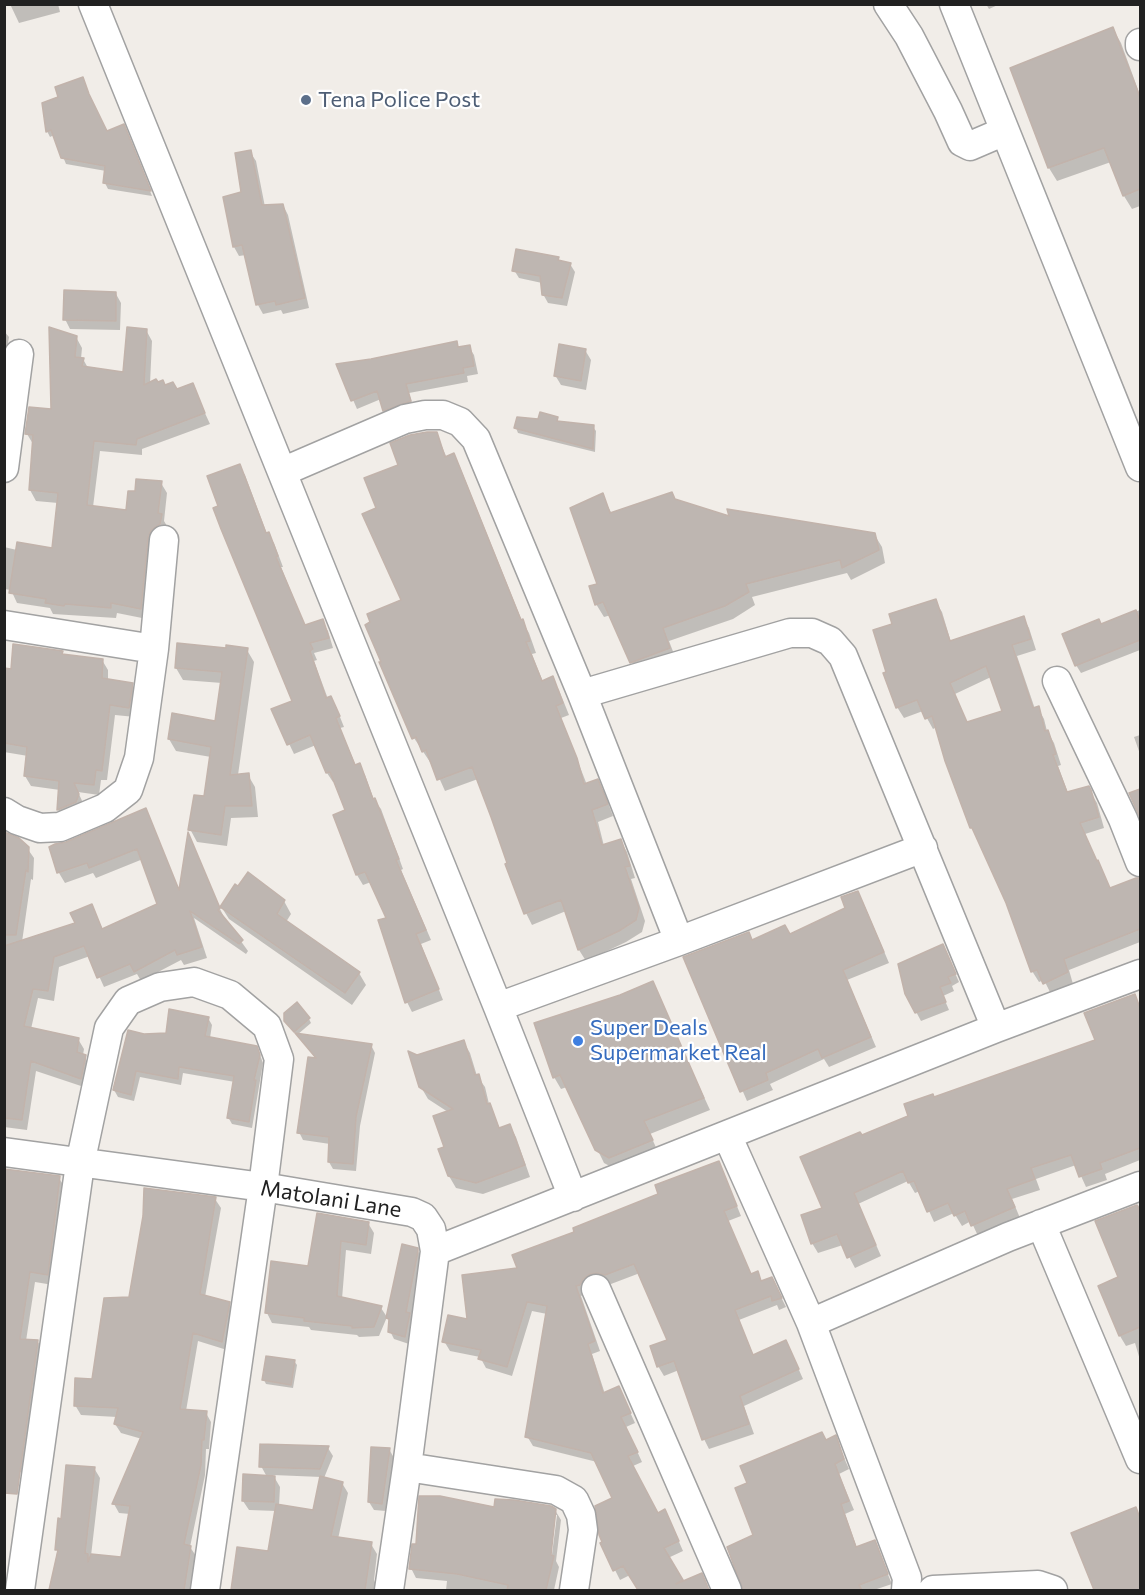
<!DOCTYPE html>
<html>
<head>
<meta charset="utf-8">
<style>
  body { margin:0 }
  #map { position:relative; width:1145px; height:1595px; overflow:hidden; background:#f1ede8; font-family:Commissioner,sans-serif }
  canvas { display:block }
  .frame { position:absolute; inset:0; border:6px solid #212121; pointer-events:none }
</style>
</head>
<body>
<div id="map">
<canvas width="1145" height="1595"></canvas>
<div class="frame"></div>
</div>
<script>
const context = document.querySelector('canvas').getContext('2d');
context.lineJoin = 'round';
function paint(path, color) { context.fillStyle = color; context.fill(path, 'evenodd'); }
const shape = rows => new Path2D(rows.map(r => 'M' + r).join(''));
function stroke(path, color, width, dash) { context.strokeStyle = color; context.lineWidth = width; context.lineCap = dash ? 'butt' : 'round'; context.setLineDash(dash || []); context.stroke(path); }
function drawText(font, color, halo, rows, align = 'center') {
  context.font = font + ' Commissioner,sans-serif'; context.lineWidth = 4.5; context.setLineDash([]); context.textBaseline = 'middle'; context.strokeStyle = halo; context.fillStyle = color; for (const [text, x, y, turn = 0] of rows) {
    context.save(); context.translate(x, y); context.rotate((+turn || 0) * Math.PI / 180); context.textAlign = isNaN(turn) ? turn : align; if (halo) context.strokeText(text, 0, 0); context.fillText(text, 0, 0); context.restore();
  }
}
paint(shape([
  [10,4,58,4,60,12,19,23],
  [986,4,1000,4,989,9],
  [1113,29,1121,43,1140,95,1140,206,1132,209,1124,196,1111,162,1057,181,1049,168,1012,69],
  [91,101,107,133,126,132,152,196,108,189,105,183,106,171,66,164,54,135,50,137,47,131],
  [250,152,256,161,265,207,283,205,288,215,309,308,283,314,281,310,263,314,258,305,246,255,239,256,234,247,225,198,243,193],
  [558,258,560,262,570,264,575,272,567,306,548,303,543,294,542,283,519,278,514,270],
  [116,294,121,303,120,330,70,329,65,319],
  [146,330,152,341,150,384,177,391,192,385,210,424,142,449,142,455,100,451,93,507,128,511,137,493,161,483,167,493,164,521,167,526,147,619,117,613,116,618,53,614,50,608,17,603,11,590,4,589,4,547,17,550,53,549,58,503,36,501,30,490,33,444,27,434,53,411,76,337,82,348,81,359,83,359,88,368,124,374],
  [4,331,9,337,5,361,4,361],
  [456,343,459,348,469,347,474,355,478,374,467,376,468,382,409,393,414,410,389,418,381,399,357,409,338,365,372,360],
  [585,350,591,360,586,390,561,385,555,375],
  [557,419,560,423,593,427,596,431,595,452,518,433,516,428,539,421],
  [436,433,447,458,453,455,460,467,522,621,529,633,536,653,532,654,543,682,552,678,559,690,569,715,561,718,587,785,597,781,604,792,613,816,598,822,604,846,620,840,627,852,635,878,631,879,645,921,642,932,626,942,586,961,579,950,566,911,532,925,526,913,478,779,445,791,432,762,430,762,414,738,403,600,378,509,400,465],
  [239,466,245,475,267,534,274,543,283,567,281,567,305,626,322,621,328,631,333,648,314,653,317,660,314,661,328,699,336,707,344,727,340,728,356,766,359,765,365,775,374,800,381,809,403,869,401,870,431,940,421,944,443,1000,412,1012,407,1002,388,918,371,882,363,885,357,875,335,815,347,811,336,781,333,782,327,773,316,745,294,754,273,710,294,701,220,507],
  [602,495,612,514,676,501,731,518,874,534,882,547,885,563,851,580,847,573,752,597,755,605,733,619,669,641,677,662,638,675,611,615,604,617,596,604,599,585],
  [935,601,942,612,951,642,1023,617,1029,628,1036,650,1017,656,1035,709,1038,708,1044,719,1047,731,1054,743,1061,765,1058,766,1068,793,1088,788,1097,803,1104,828,1085,834,1110,890,1140,879,1140,942,1069,970,1073,984,1051,994,1044,980,1039,982,1032,971,1007,902,937,727,933,729,923,711,904,718,897,707,888,673,894,625],
  [991,677,1004,712,967,723,955,694],
  [1140,610,1140,650,1081,673,1076,665,1101,625],
  [247,650,254,662,238,775,248,775,255,787,258,817,231,818,227,846,197,842,190,829,205,798,211,757,176,751,169,739,216,723,222,683,183,680,176,668],
  [62,652,63,655,102,660,108,670,108,680,132,684,138,695,135,717,115,715,107,780,101,780,99,795,78,792,84,805,64,820,58,810,60,790,31,786,25,776,28,756,4,752,4,670,12,671],
  [1140,735,1140,754,1134,737],
  [145,810,180,892,189,836,220,909,235,886,238,888,248,874,284,901,291,914,286,922,359,973,366,985,352,1005,229,919,222,908,220,909,225,919,248,951,246,954,194,918,207,958,184,965,181,960,141,981,137,974,104,987,90,956,59,967,54,1001,38,998,31,1029,78,1039,84,1049,83,1055,91,1067,87,1088,36,1071,27,1130,4,1127,4,832,27,848,34,858,33,880,31,879,22,942,77,924,92,906,103,930,159,905,143,859,96,878,93,873,65,883,59,873,51,848,67,844],
  [863,902,889,963,847,980,876,1047,829,1067,824,1059,770,1084,773,1090,747,1101,685,958,749,934,753,941,790,936],
  [943,946,959,982,952,986,954,991,943,996,949,1010,921,1021,906,993],
  [652,983,710,1110,650,1134,658,1152,617,1170,604,1163,567,1087,561,1089,554,1077,621,996],
  [1134,995,1140,1006,1140,1091,1061,1130,1140,1111,1140,1160,1105,1174,1107,1180,1086,1187,1076,1165,1036,1179,1040,1190,1012,1199,1020,1218,978,1236,971,1221,962,1226,954,1213,934,1222,920,1191,915,1193,908,1181,858,1204,881,1256,855,1268,843,1245,818,1253,812,1243,824,1208,861,1137,910,1117,934,1099,1097,1041],
  [208,1018,212,1025,210,1038,256,1048,260,1055,263,1063,252,1128,232,1124,228,1117,235,1082,183,1073,181,1085,140,1077,134,1101,118,1097,114,1090,144,1035,167,1035],
  [309,1019,311,1023,297,1035,288,1025],
  [298,1035,371,1045,375,1053,360,1126,356,1171,333,1169,329,1162,330,1144,303,1140,299,1132,317,1060],
  [463,1041,470,1053,477,1076,485,1087,489,1104,500,1129,510,1126,516,1137,530,1177,483,1194,456,1188,449,1176,445,1148,448,1112,428,1099,421,1087,417,1056],
  [719,1162,741,1216,728,1221,751,1275,757,1273,762,1282,777,1289,786,1307,779,1310,777,1305,739,1320,754,1357,791,1352,803,1379,744,1406,754,1434,709,1449,704,1439,679,1370,664,1376,658,1366,669,1341,640,1273,611,1284,604,1282,581,1296,600,1351,592,1354,605,1394,619,1388,635,1423,626,1427,642,1462,633,1466,657,1515,670,1521,683,1551,668,1558,683,1583,707,1585,709,1590,639,1590,630,1575,620,1580,602,1544,614,1499,597,1462,533,1446,527,1436,547,1314,532,1311,512,1376,486,1368,480,1357,450,1351,444,1341,469,1321,519,1269,576,1233,660,1195],
  [4,1170,59,1178,65,1188,53,1285,35,1282,26,1341,38,1342,44,1352,26,1473,4,1470],
  [215,1199,221,1208,205,1297,229,1303,234,1313,227,1350,198,1341,186,1411,206,1413,211,1422,209,1449,206,1449,205,1475,190,1547,196,1556,190,1590,50,1590,63,1520,94,1468,100,1478,91,1556,122,1559,130,1514,119,1513,114,1504,142,1439,121,1433,115,1424,117,1417,81,1415,75,1405,94,1381,130,1299],
  [1140,1205,1140,1360,1135,1343,1126,1346,1120,1336,1100,1286,1120,1278,1097,1222],
  [319,1215,368,1223,374,1233,371,1254,346,1250,342,1299,381,1308,387,1317,379,1336,359,1337,357,1335,311,1330,309,1327,272,1323,267,1313,309,1267],
  [417,1249,421,1257,411,1318,414,1323,409,1344,394,1339,390,1331,390,1323,388,1318],
  [294,1361,297,1365,293,1388,266,1384,264,1380],
  [835,1437,849,1469,839,1474,854,1510,845,1514,857,1548,874,1542,892,1584,874,1590,745,1590,744,1583,755,1536,825,1441],
  [328,1448,333,1456,324,1478,342,1483,348,1493,338,1539,371,1544,377,1554,374,1580,378,1590,247,1590,247,1586,270,1553,276,1511,249,1510,243,1501,267,1477,261,1466],
  [273,1475,321,1477,314,1511,279,1506,280,1487],
  [389,1449,394,1458,386,1511,374,1510,369,1502],
  [495,1509,555,1510,561,1520,556,1561,559,1567,554,1590,446,1590,447,1581,416,1578,411,1568],
  [554,1515,557,1515,551,1562,548,1562],
  [1136,1509,1140,1518,1140,1590,1096,1590,1073,1534]
]), '#0003');
const building = shape([
  [1113,27,1140,97,1140,189,1123,196,1104,148,1048,168,1010,68,1113,27],
  [83,77,89,94,107,131,124,124,151,191,103,183,105,166,61,158,51,130,46,132,42,103,58,97,55,87,83,77],
  [251,150,262,205,283,204,305,298,276,305,275,301,256,305,242,245,233,247,223,197,241,192,235,153,251,150],
  [516,249,559,257,558,260,571,263,562,298,542,295,540,276,512,271,516,249],
  [64,290,116,292,116,321,63,320,64,290],
  [49,327,77,336,75,357,84,358,82,366,123,372,127,327,147,329,144,385,156,379,158,382,163,380,165,385,173,382,177,389,193,383,205,413,137,439,136,445,94,441,87,505,126,510,128,491,135,491,136,479,162,481,158,513,162,514,160,524,151,530,148,538,141,609,111,603,111,608,65,604,64,606,45,603,46,599,9,593,17,542,52,548,58,493,29,490,33,435,25,434,29,407,51,409,49,327],
  [457,341,458,347,470,345,474,366,463,368,464,373,406,384,411,401,383,411,377,391,351,401,336,364,371,359,457,341],
  [559,344,586,349,581,381,554,376,559,344],
  [540,412,558,417,557,421,594,425,593,449,514,428,517,417,538,419,540,412],
  [427,432,437,432,445,457,454,453,521,620,523,619,530,641,526,642,542,681,553,676,563,703,556,706,577,758,584,784,598,779,608,804,592,810,602,845,621,839,630,866,625,867,639,908,636,920,619,931,578,950,561,900,524,914,505,864,507,863,491,817,472,767,437,780,426,750,422,752,416,737,412,739,379,662,381,662,365,625,370,622,367,614,401,600,362,514,376,508,364,478,398,465,390,443,410,435,427,432],
  [240,464,266,533,269,532,278,556,276,557,305,625,323,619,329,638,310,643,313,649,310,651,326,698,331,696,340,716,336,718,355,765,360,763,373,799,375,798,399,859,396,860,426,930,416,934,439,989,405,1003,378,920,386,918,365,872,356,875,333,815,345,810,330,772,326,773,310,735,287,745,271,709,292,701,221,529,213,508,218,506,207,476,240,464],
  [672,492,675,499,729,516,727,509,875,533,879,550,842,568,840,560,746,584,749,592,725,606,663,628,670,648,630,663,603,602,595,605,589,586,597,584,570,508,603,493,610,513,672,492],
  [936,599,950,641,1024,616,1031,639,1012,645,1033,708,1039,706,1045,731,1048,730,1056,754,1053,755,1067,792,1089,786,1091,790,1099,817,1080,823,1097,861,1098,860,1110,888,1136,878,1140,878,1140,929,1064,959,1068,972,1043,984,1037,970,1031,972,1006,903,972,828,970,828,945,761,932,716,925,719,917,700,896,708,883,673,886,672,873,630,892,624,889,614,936,599],
  [986,666,1002,711,967,722,950,683,986,666],
  [1136,610,1140,621,1140,640,1075,666,1062,634,1099,619,1101,624,1136,610],
  [177,643,226,648,226,645,248,648,230,775,249,773,252,806,225,806,221,835,188,830,194,795,204,796,211,747,168,739,172,713,215,721,222,672,175,668,177,643],
  [13,644,63,651,62,654,103,659,102,678,133,683,129,708,110,705,102,771,96,770,94,785,74,783,79,794,76,802,57,810,59,781,24,776,27,747,4,743,4,668,11,669,13,644],
  [1140,789,1140,818,1129,793,1140,789],
  [146,808,179,890,188,832,220,908,218,910,243,940,239,944,190,911,202,947,177,955,175,950,134,972,130,964,97,978,84,946,54,957,48,991,33,989,24,1026,79,1038,77,1052,86,1055,81,1079,31,1061,22,1120,4,1118,4,946,75,923,70,913,92,904,102,929,157,904,137,849,89,868,87,863,57,873,49,847,55,844,66,842,146,808],
  [4,832,19,838,29,847,28,872,26,870,16,935,4,935,4,832],
  [248,872,285,900,277,914,360,972,345,993,220,907,235,884,238,886,248,872],
  [858,891,884,952,843,970,871,1037,822,1058,818,1049,766,1073,768,1080,740,1092,683,957,749,932,752,940,785,925,790,934,845,908,841,897,858,891],
  [943,944,956,974,948,977,951,983,940,987,946,1002,915,1013,905,994,898,964,943,944],
  [653,981,704,1098,644,1121,653,1140,609,1158,595,1150,560,1075,553,1078,534,1023,620,995,653,981],
  [1135,994,1140,1008,1140,1148,1100,1163,1102,1169,1079,1177,1071,1155,1031,1168,1035,1179,1007,1189,1015,1207,971,1226,965,1211,954,1216,948,1203,927,1212,914,1181,908,1183,903,1171,854,1193,876,1245,847,1258,837,1234,811,1244,801,1215,822,1208,800,1157,860,1132,862,1135,908,1116,904,1104,933,1094,934,1097,1095,1040,1084,1013,1135,994],
  [297,1002,310,1018,294,1032,284,1021,284,1013,297,1002],
  [169,1009,209,1017,205,1036,257,1046,260,1055,254,1080,256,1080,249,1122,227,1118,234,1076,179,1067,178,1079,136,1071,131,1095,113,1090,128,1030,144,1034,166,1033,169,1009],
  [295,1033,372,1044,356,1117,353,1164,328,1162,329,1137,297,1133,308,1057,316,1058,295,1033],
  [464,1040,475,1075,479,1074,487,1104,490,1103,499,1128,510,1124,525,1165,476,1183,448,1176,438,1149,444,1147,433,1116,453,1109,419,1087,408,1051,417,1055,464,1040],
  [719,1161,737,1206,724,1211,751,1274,758,1271,761,1281,772,1277,782,1298,772,1301,771,1296,735,1310,753,1355,786,1340,799,1369,740,1396,749,1424,702,1440,674,1361,657,1367,650,1346,667,1340,634,1264,605,1275,597,1273,590,1274,583,1279,580,1285,576,1286,595,1341,588,1344,603,1393,619,1386,631,1413,621,1417,638,1452,628,1456,658,1513,665,1509,679,1541,664,1548,683,1580,676,1584,702,1573,709,1590,638,1590,623,1566,613,1571,600,1543,602,1542,599,1535,595,1506,612,1498,591,1453,525,1437,547,1306,527,1302,507,1367,478,1359,481,1350,442,1342,448,1315,467,1319,462,1275,517,1268,512,1255,574,1232,573,1228,658,1194,655,1185,719,1161],
  [4,1169,60,1176,48,1275,30,1272,20,1339,38,1340,17,1494,4,1493,4,1169],
  [144,1188,216,1197,200,1294,230,1302,222,1342,193,1333,180,1409,207,1411,204,1440,202,1440,201,1465,184,1544,191,1546,184,1590,49,1590,58,1550,55,1550,58,1518,61,1519,66,1465,95,1467,85,1553,88,1554,88,1562,91,1554,121,1557,130,1506,112,1504,143,1432,114,1424,118,1408,74,1406,75,1378,92,1379,104,1298,129,1297,143,1216,144,1188],
  [1137,1205,1140,1212,1140,1327,1119,1336,1098,1286,1118,1277,1095,1221,1137,1205],
  [317,1213,369,1222,366,1245,341,1241,337,1296,382,1306,374,1327,352,1328,352,1326,304,1321,304,1318,265,1313,271,1261,308,1266,317,1213],
  [402,1244,418,1248,418,1251,406,1312,410,1313,405,1337,388,1332,389,1319,386,1318,402,1244],
  [266,1356,295,1360,291,1385,262,1380,266,1356],
  [822,1432,826,1440,836,1435,844,1459,835,1464,849,1501,841,1504,856,1547,875,1540,888,1574,859,1585,862,1590,743,1590,727,1547,753,1535,735,1488,747,1483,740,1466,822,1432],
  [260,1444,329,1446,320,1469,259,1467,260,1444],
  [371,1447,390,1448,382,1504,368,1502,371,1447],
  [243,1474,275,1476,274,1502,242,1501,243,1474],
  [320,1476,343,1482,331,1536,372,1542,365,1590,231,1590,237,1547,268,1551,276,1504,313,1510,320,1476],
  [419,1496,440,1496,494,1507,495,1499,514,1500,551,1506,556,1509,551,1555,554,1556,546,1590,507,1590,508,1585,457,1574,409,1569,412,1544,416,1544,419,1496],
  [1136,1507,1140,1518,1140,1590,1094,1590,1071,1533,1136,1507]
]);
paint(building, '#beb6b1');
stroke(building, '#c2b3ab', 1.5);
const street = shape([
  [93,4,498,1007,573,1197],
  [888,4,909,36,948,111,962,142,970,146,1005,131],
  [954,4,1140,467],
  [1140,43,1140,46],
  [4,468,19,354],
  [282,472,405,419,425,415,443,415,460,422,476,439,582,694,679,941],
  [4,625,154,649],
  [1057,681,1123,819,1140,862],
  [582,694,790,633,812,633,830,641,843,656,996,1028],
  [4,812,17,820,40,828,60,827,105,808,128,790,139,758,154,649,164,540],
  [498,1007,679,941,923,848],
  [727,1135,811,1323,907,1578,906,1590],
  [4,1152,263,1187,412,1212,423,1217,431,1229,435,1251,407,1467,389,1590],
  [1041,1224,1140,1459],
  [435,1251,996,1028,1140,974],
  [596,1289,727,1590],
  [811,1323,1008,1237,1140,1186],
  [407,1467,556,1490,574,1500,581,1515,583,1530,574,1590],
  [20,1590,80,1164,109,1028,128,1001,160,987,194,982,230,995,267,1026,279,1059,263,1187,205,1590],
  [933,1590,1038,1585,1053,1590]
]);
stroke(street, '#a2a2a2', 31);
stroke(street, '#fff', 28);
for (const [x, y, r, color] of [
  [306,100,6,"#5c6f8a"],
  [578,1041,6,"#3f7fe0"]
]) { const dot = new Path2D(); dot.arc(x, y, r, 0, 2 * Math.PI); context.fillStyle = color; context.fill(dot); stroke(dot, '#fff', 2); }
drawText('22px', '#4e5e75', '#fff', [
  ["Tena Police Post",318,100]
], 'left');
drawText('22px', '#366cbe', '#fff', [
  ["Super Deals",590,1028],
  ["Supermarket Real",590,1053]
], 'left');
drawText('22px', '#212121', '#fff', [
  ["Matolani Lane",331,1199,9]
]);
</script>
</body>
</html>
